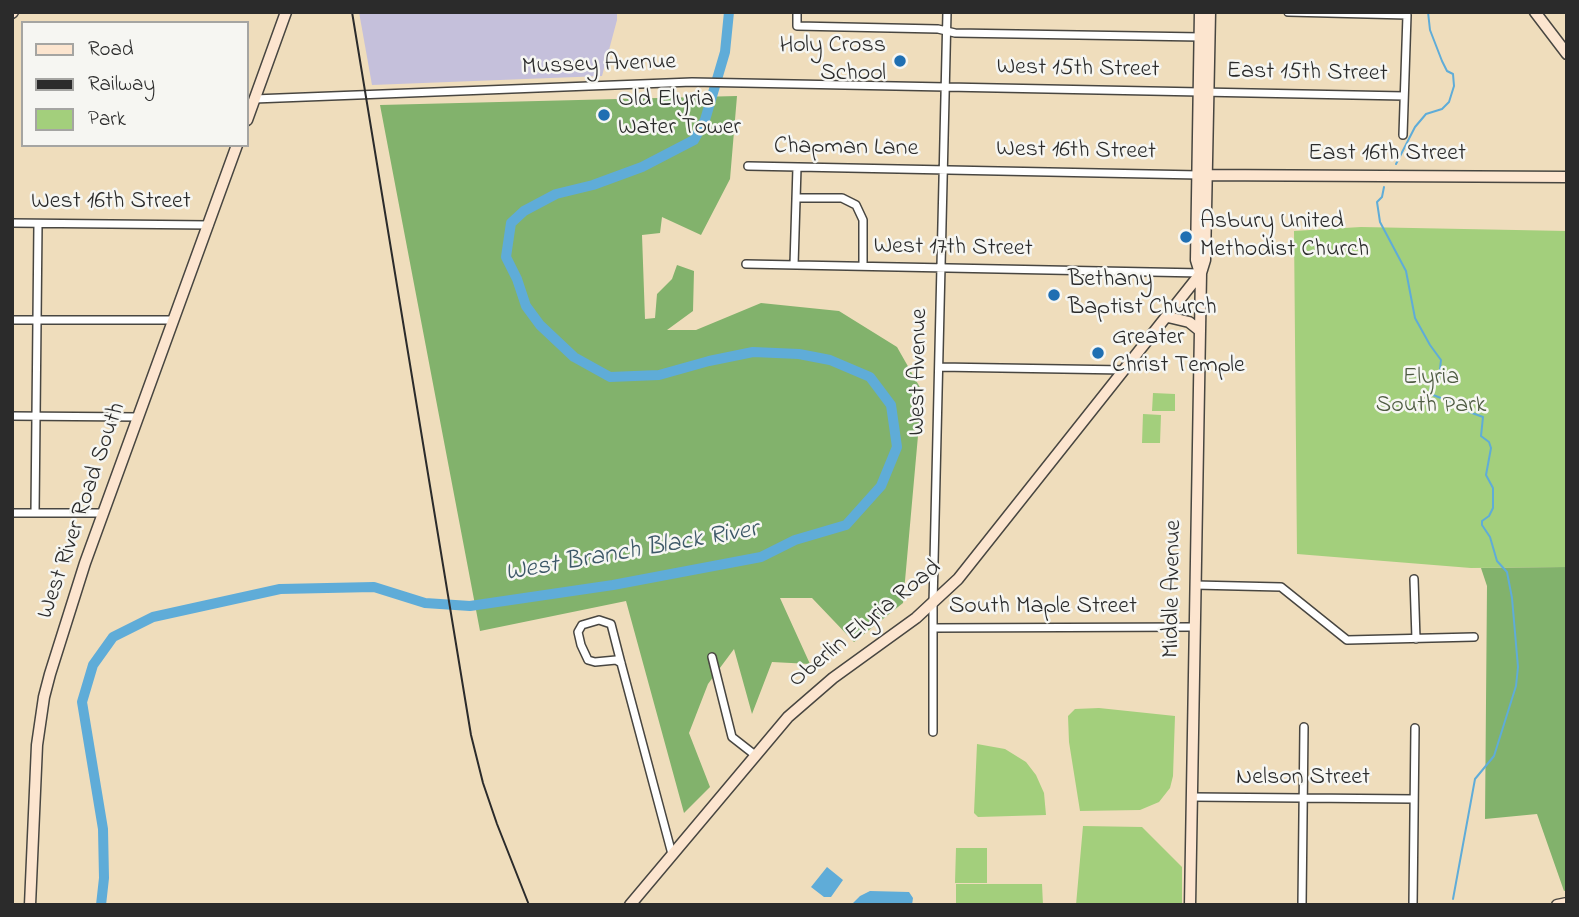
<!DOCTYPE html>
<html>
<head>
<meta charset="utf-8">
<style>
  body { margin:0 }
  #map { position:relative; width:1579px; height:917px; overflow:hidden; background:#efddbc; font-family:"Indie Flower",sans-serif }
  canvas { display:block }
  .frame { position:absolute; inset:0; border:14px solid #2b2b2b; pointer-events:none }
  .legend { position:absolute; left:21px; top:21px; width:228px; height:126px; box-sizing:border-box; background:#f6f6f2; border:2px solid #a5a5a2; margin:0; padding:9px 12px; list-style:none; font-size:21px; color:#2b2b2b }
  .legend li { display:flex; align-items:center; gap:14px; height:35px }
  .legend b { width:35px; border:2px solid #a5a5a2 }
</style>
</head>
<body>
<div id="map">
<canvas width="1579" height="917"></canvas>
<div class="frame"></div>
<ul class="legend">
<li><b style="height:9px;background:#fce5cf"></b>Road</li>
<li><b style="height:9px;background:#2b2b2b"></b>Railway</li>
<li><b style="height:19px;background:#a3cf7c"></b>Park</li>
</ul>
</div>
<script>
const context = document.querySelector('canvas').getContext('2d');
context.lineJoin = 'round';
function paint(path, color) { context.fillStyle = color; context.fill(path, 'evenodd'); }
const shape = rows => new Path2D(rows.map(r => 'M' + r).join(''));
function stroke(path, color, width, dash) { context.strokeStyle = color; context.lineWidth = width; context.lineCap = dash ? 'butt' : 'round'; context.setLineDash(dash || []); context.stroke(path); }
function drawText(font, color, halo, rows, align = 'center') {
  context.font = font + ' "Indie Flower",sans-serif'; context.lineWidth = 5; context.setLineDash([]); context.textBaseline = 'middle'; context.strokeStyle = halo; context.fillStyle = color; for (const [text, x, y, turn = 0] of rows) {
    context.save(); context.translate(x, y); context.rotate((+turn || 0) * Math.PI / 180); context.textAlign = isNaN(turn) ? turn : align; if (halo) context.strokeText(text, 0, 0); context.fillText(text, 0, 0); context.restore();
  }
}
paint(shape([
  [359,12,617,12,617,20,602,76,372,85]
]), '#c5c0db');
paint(shape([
  [1361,227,1567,231,1567,567,1471,568,1297,554,1294,231],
  [1153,393,1175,394,1175,411,1152,411],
  [1143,414,1161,415,1160,443,1142,443],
  [1099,708,1175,716,1173,776,1170,788,1159,802,1140,810,1080,811,1069,742,1068,716,1075,709],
  [977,744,1005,749,1026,762,1036,775,1044,793,1046,815,978,817,974,813],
  [1083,826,1142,827,1182,867,1182,905,1076,905],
  [956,848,987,848,987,883,955,883],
  [956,884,1042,884,1043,905,956,905]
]), '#a3cf7c');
paint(shape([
  [737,96,730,179,701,235,662,217,660,233,642,235,645,319,655,318,657,294,672,279,677,265,694,271,693,311,667,330,696,330,761,303,839,311,897,347,922,391,903,603,854,642,812,598,780,598,810,664,772,662,752,714,734,649,708,684,689,733,710,787,684,813,626,601,480,631,380,105],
  [1567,567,1567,890,1564,891,1537,814,1485,819,1487,586,1481,568]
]), '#82b26c');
paint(shape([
  [827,867,843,880,831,897,824,897,811,887],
  [870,891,909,892,913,898,912,905,851,905,860,896]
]), '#5facd8');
stroke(shape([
  [1396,164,1415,127,1426,114,1442,109,1449,102,1454,86,1453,74,1447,71,1442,61,1430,30,1428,12],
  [1384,187,1382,197,1377,202,1380,222,1406,271,1415,318,1430,345,1441,360,1439,377,1430,389,1433,395,1441,398],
  [1450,401,1472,413,1483,417,1481,436,1489,442,1491,448,1486,475,1493,488,1493,508,1489,516,1482,521,1482,525,1490,537,1497,561,1507,572,1512,598,1518,667,1516,686,1494,756,1475,779,1453,899]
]), '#5facd8', 2);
stroke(shape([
  [101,905,104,878,103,829,82,702,93,665,113,637,153,617,280,589,374,587,425,603,470,606,613,585,761,557,795,540,846,525,881,486,897,447,891,405,870,377,830,360,799,354,753,352,709,361,659,375,610,377,574,357,540,325,526,306,517,279,506,257,511,223,524,211,556,194,593,185,642,167,694,140,705,120,725,52,729,12]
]), '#5facd8', 10);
const street = shape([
  [797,12,797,26,938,29,955,33,1201,37],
  [1288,12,1407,15,1403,135],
  [254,99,692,82,1404,96],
  [748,166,1199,175],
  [796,198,842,198,856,205,863,220,863,266],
  [12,223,209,225],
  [746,264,1201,273],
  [794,265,797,167],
  [12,320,174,320],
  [939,367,1125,370],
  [12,416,138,417],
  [12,513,103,513],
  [35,513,38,224],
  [1414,579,1416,639],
  [1195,585,1281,587,1347,640,1474,637],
  [933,628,1194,627],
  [712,657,732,737,755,755],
  [621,663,616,660,595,662,588,660,581,645,578,632,582,625,599,620,611,624,621,663,672,854],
  [933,732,933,604,947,12],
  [1192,797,1414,799],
  [1302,905,1304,727],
  [1413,905,1415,728]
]);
const secondary = shape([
  [1200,12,1196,260,1200,273],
  [1535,12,1567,54],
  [12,13,13,12],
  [247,120,286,12],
  [1199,175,1567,177],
  [1168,317,1189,322,1199,330],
  [30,905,37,745,44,697,50,674,85,563,237,145],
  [630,905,788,717,833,678,916,618,958,579,1200,274],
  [1190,905,1201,273,1205,260,1210,12],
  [1557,905,1567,903]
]);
stroke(street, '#484641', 10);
stroke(secondary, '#484641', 13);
stroke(street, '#fff', 7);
stroke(secondary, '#fce5cf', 10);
stroke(shape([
  [352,12,471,735,483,783,497,824,529,905]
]), '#2b2b2b', 2);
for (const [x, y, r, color] of [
  [900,61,7,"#1f6fb2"],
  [604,115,7,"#1f6fb2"],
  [1186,237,7,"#1f6fb2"],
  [1054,295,7,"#1f6fb2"],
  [1098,353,7,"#1f6fb2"]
]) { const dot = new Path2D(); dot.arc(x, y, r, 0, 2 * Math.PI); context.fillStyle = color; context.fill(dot); stroke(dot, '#f6f6f2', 2.5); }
drawText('24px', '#2b2b2b', '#f6f6f2', [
  ["Holy Cross",886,47,"right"],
  ["School",886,75,"right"],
  ["Old Elyria",618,101],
  ["Water Tower",618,129],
  ["Asbury United",1200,223],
  ["Methodist Church",1200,251],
  ["Bethany",1068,281],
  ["Baptist Church",1068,309],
  ["Greater",1112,339],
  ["Christ Temple",1112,367]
], 'left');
drawText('24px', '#2b2b2b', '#f6f6f2', [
  ["Mussey Avenue",599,66,-2],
  ["West 15th Street",1078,70,1],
  ["East 15th Street",1307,74,1],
  ["Chapman Lane",846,149,1],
  ["West 16th Street",1076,152,1],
  ["East 16th Street",1387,155],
  ["West 16th Street",111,203],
  ["West 17th Street",953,249,1],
  ["West Avenue",920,372,-89],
  ["West River Road South",83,511,-71],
  ["Middle Avenue",1174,589,-89],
  ["South Maple Street",1043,608],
  ["Oberlin Elyria Road",866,625,-39],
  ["Nelson Street",1303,779]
]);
drawText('24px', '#4f5c43', '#f6f6f2', [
  ["Elyria",1431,379],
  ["South Park",1431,407]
]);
drawText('italic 26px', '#3d5868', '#f6f6f2', [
  ["West Branch Black River",632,553,-10]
]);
</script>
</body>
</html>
